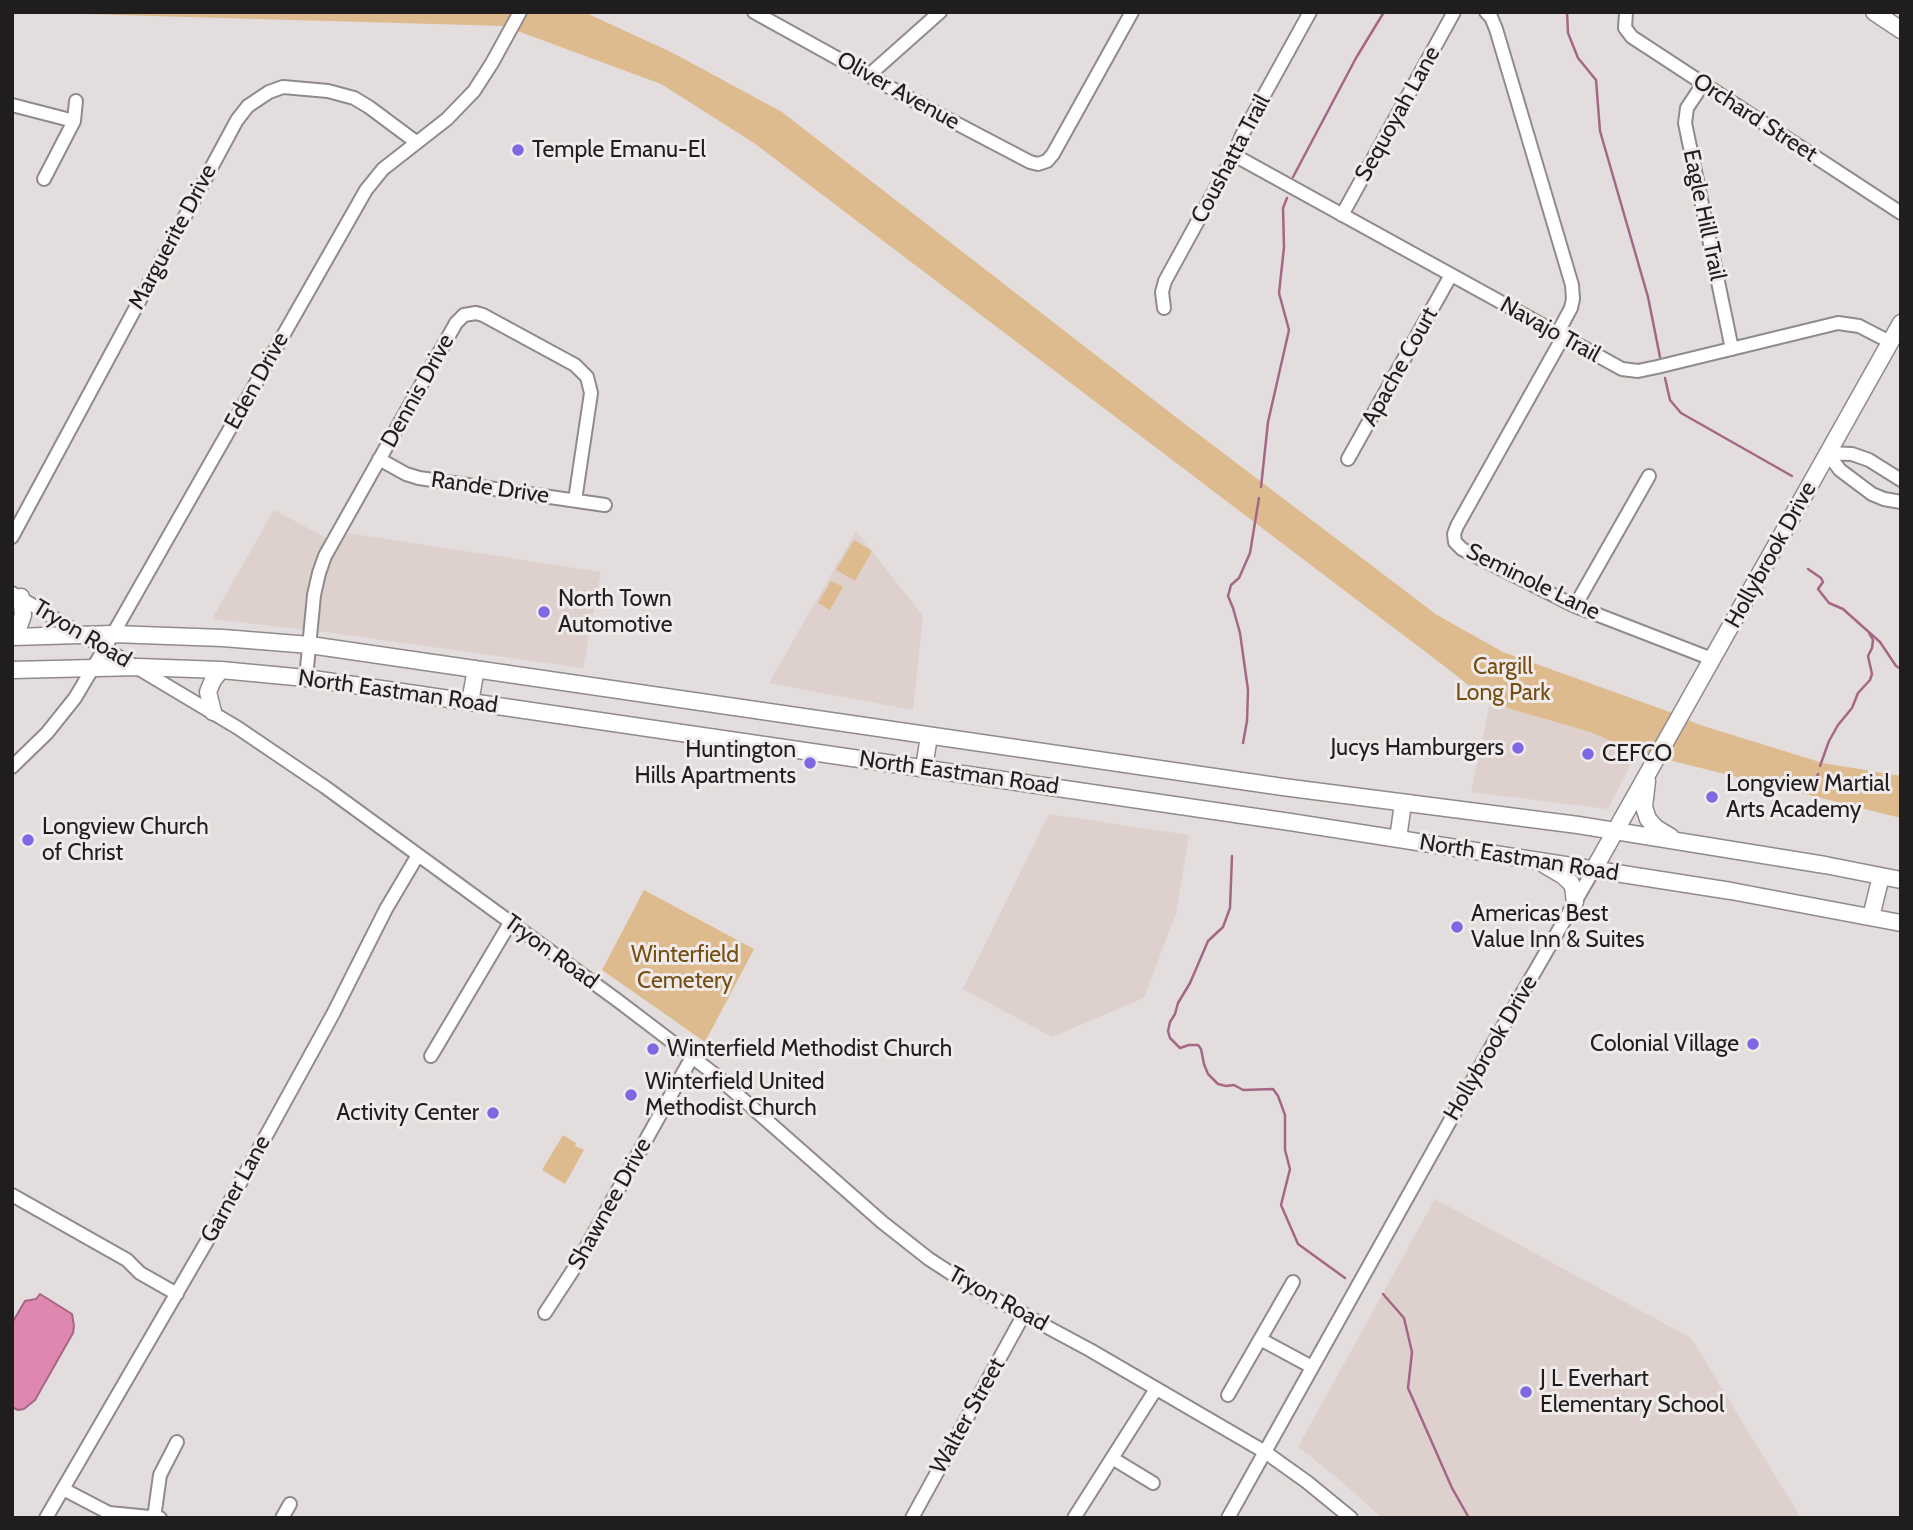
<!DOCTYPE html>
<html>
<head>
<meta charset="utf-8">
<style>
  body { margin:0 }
  #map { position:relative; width:1913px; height:1530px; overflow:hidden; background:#e3dedd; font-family:Cabin,sans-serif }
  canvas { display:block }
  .frame { position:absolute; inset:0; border:14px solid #1f1d1d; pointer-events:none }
</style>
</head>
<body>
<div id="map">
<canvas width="1913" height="1530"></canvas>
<div class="frame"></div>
</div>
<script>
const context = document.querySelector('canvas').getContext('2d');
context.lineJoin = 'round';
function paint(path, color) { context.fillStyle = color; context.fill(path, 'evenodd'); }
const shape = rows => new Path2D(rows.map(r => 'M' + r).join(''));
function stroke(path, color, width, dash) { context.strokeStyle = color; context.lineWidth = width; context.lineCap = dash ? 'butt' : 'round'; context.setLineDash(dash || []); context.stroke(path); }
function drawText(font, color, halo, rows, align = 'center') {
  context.font = font + ' Cabin,sans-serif'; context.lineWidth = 6; context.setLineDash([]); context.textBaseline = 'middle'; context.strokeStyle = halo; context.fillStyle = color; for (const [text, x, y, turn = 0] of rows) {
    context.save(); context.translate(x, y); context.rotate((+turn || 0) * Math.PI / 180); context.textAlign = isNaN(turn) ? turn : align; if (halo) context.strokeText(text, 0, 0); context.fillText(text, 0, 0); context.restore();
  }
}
paint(shape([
  [274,510,339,545,347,533,601,572,583,668,332,633,212,619],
  [856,531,923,616,913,710,769,683],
  [1490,703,1590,732,1637,752,1608,809,1471,792],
  [1049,814,1189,835,1176,913,1144,998,1052,1037,963,989],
  [1435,1199,1691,1338,1801,1518,1382,1518,1334,1475,1298,1447]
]), '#ddd0cd');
paint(shape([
  [12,12,584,12,673,53,782,112,1177,418,1437,615,1503,652,1667,711,1700,725,1823,763,1901,776,1901,818,1637,752,1590,732,1490,703,1452,672,754,143,661,84,504,26],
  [854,540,872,551,855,581,836,570],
  [831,581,843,587,830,610,818,603],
  [644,890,754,949,705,1042,602,970],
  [563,1135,576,1143,575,1146,584,1150,565,1184,542,1170]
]), '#debb8e');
const water = shape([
  [40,1294,72,1314,74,1326,73,1333,35,1400,24,1409,18,1410,12,1407,12,1323,25,1301,36,1299,40,1294]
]);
paint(water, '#df87b1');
stroke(water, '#a56785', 2);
stroke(shape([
  [1567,12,1568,33,1578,58,1596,80,1600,131,1648,297,1660,357],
  [1293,177,1356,58,1384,12],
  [1665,378,1670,400,1681,413,1792,476],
  [1261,487,1268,422,1289,330,1279,293,1284,247,1283,208,1287,198],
  [1808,569,1821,578,1823,582,1818,589,1829,603,1843,609,1880,642,1896,666,1901,669],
  [1243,743,1247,721,1248,690,1240,633,1233,608,1228,596,1231,585,1239,578,1250,553,1259,498],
  [1820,766,1829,741,1838,725,1852,708,1858,693,1870,680,1872,674,1868,656,1872,648,1873,640,1869,633],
  [1814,786,1818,774],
  [1232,856,1230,908,1223,927,1208,941,1190,983,1178,1003,1175,1014,1170,1022,1168,1031,1170,1038,1180,1048,1189,1045,1198,1045,1201,1049,1204,1064,1208,1074,1218,1084,1226,1086,1234,1085,1243,1090,1273,1089,1278,1096,1285,1115,1285,1150,1290,1169,1281,1205,1298,1244,1345,1278],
  [1383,1294,1404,1318,1412,1352,1408,1388,1452,1488,1469,1518]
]), '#a56785', 2.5);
const minor = shape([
  [754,12,929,109,1030,162,1038,164,1047,161,1053,154,1132,12],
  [1486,12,1491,17,1496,29,1572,285,1573,299,1571,308,1557,334],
  [1626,12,1625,28,1632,37,1901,213],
  [868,76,940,12],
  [1703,84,1687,108,1685,123,1732,349],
  [12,105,74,121,44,179],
  [74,121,76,101],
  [1234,155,1622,369,1638,371,1657,367,1838,323,1859,326,1890,342],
  [1342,215,1454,12],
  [1164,308,1162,292,1165,281,1234,155,1242,135,1310,12],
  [1563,337,1457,526,1454,534,1455,542,1462,549,1575,606,1712,659],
  [379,459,406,474,419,478,605,505],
  [1348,459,1451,275],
  [1901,480,1869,460,1852,454,1827,453,1840,470,1872,494,1884,499,1901,502],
  [12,537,237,120,248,106,269,92,283,87,328,91,354,98,369,107,416,142],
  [12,593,238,728,325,787,617,1000,713,1073,882,1222,929,1259,969,1285,1090,1350,1265,1452,1307,1482,1351,1518],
  [1575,606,1649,476],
  [306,678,314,595,319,573,325,556,456,323,464,315,476,313,483,315,575,365,587,377,591,393,575,500],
  [12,767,47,733,75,698,113,634,366,190,383,169,447,119,474,91,492,63,520,12],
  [431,1056,510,923],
  [12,1195,127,1260,140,1273,177,1294],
  [545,1313,577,1264,692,1057],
  [1260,1339,1312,1367],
  [1228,1395,1293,1282],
  [1112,1458,1153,1483],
  [63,1489,109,1513,160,1518],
  [46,1518,228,1205,333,1014,386,909,418,855],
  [154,1518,160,1475,177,1442],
  [282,1518,290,1504],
  [912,1518,1024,1314],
  [1074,1518,1156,1389],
  [1228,1518,1493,1044,1594,869]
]);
const major = shape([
  [1874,12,1901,30],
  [12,637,113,634,223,638,310,645,1283,787,1578,825,1825,865,1901,880],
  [15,637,23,615,21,597],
  [12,670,138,667,221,670,306,678,1290,822,1731,891,1901,923],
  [470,702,476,669],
  [213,712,208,692,213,680,221,670],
  [924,768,929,736],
  [1647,781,1644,807,1648,819,1656,828,1671,837],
  [1398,839,1403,803],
  [1545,865,1562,875,1571,883,1573,887,1575,902],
  [1594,869,1901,323],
  [1871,917,1881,876]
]);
stroke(minor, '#908b8a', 16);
stroke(major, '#908b8a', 19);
stroke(minor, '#fff', 12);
stroke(major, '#fff', 16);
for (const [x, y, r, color] of [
  [518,150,7,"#7d67e2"],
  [544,612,7,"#7d67e2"],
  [1518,748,7,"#7d67e2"],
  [1588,754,7,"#7d67e2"],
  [810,763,7,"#7d67e2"],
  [1712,797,7,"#7d67e2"],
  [28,840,7,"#7d67e2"],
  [1457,927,7,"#7d67e2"],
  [1753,1044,7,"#7d67e2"],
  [653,1049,7,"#7d67e2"],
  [631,1095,7,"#7d67e2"],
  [493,1113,7,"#7d67e2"],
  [1526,1392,7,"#7d67e2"]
]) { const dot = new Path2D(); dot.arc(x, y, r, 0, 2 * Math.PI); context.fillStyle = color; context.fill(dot); stroke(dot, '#f0ebea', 2.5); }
drawText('23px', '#1f1d1d', '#f0ebea', [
  ["Oliver Avenue",898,91,29],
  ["Sequoyah Lane",1398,114,-61],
  ["Orchard Street",1755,118,33],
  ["Coushatta Trail",1231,159,-62],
  ["Eagle Hill Trail",1704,215,78],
  ["Marguerite Drive",173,237,-62],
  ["Navajo Trail",1550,330,29],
  ["Apache Court",1400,367,-61],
  ["Eden Drive",257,381,-61],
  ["Dennis Drive",418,391,-61],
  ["Rande Drive",490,488,8],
  ["Hollybrook Drive",1771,555,-61],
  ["Seminole Lane",1533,582,26],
  ["Tryon Road",82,634,31],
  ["North Eastman Road",398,692,8],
  ["North Eastman Road",959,773,8],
  ["North Eastman Road",1519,858,9],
  ["Tryon Road",551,952,36],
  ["Hollybrook Drive",1491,1048,-60],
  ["Garner Lane",236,1189,-61],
  ["Shawnee Drive",610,1204,-61],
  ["Tryon Road",998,1299,29],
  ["Walter Street",968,1416,-61]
]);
drawText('23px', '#1f1d1d', '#f0ebea', [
  ["Temple Emanu-El",532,150],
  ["North Town",558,599],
  ["Automotive",558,625],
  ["Jucys Hamburgers",1504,748,"right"],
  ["Huntington",796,750,"right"],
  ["Hills Apartments",796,776,"right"],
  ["CEFCO",1602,754],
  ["Longview Martial",1726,784],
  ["Arts Academy",1726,810],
  ["Longview Church",42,827],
  ["of Christ",42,853],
  ["Americas Best",1471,914],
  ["Value Inn & Suites",1471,940],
  ["Colonial Village",1739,1044,"right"],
  ["Winterfield Methodist Church",667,1049],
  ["Winterfield United",645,1082],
  ["Methodist Church",645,1108],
  ["Activity Center",479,1113,"right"],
  ["J L Everhart",1540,1379],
  ["Elementary School",1540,1405]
], 'left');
drawText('23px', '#754f11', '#f0ebea', [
  ["Cargill",1503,667],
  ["Long Park",1503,693],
  ["Winterfield",685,955],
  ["Cemetery",685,981]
]);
</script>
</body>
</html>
